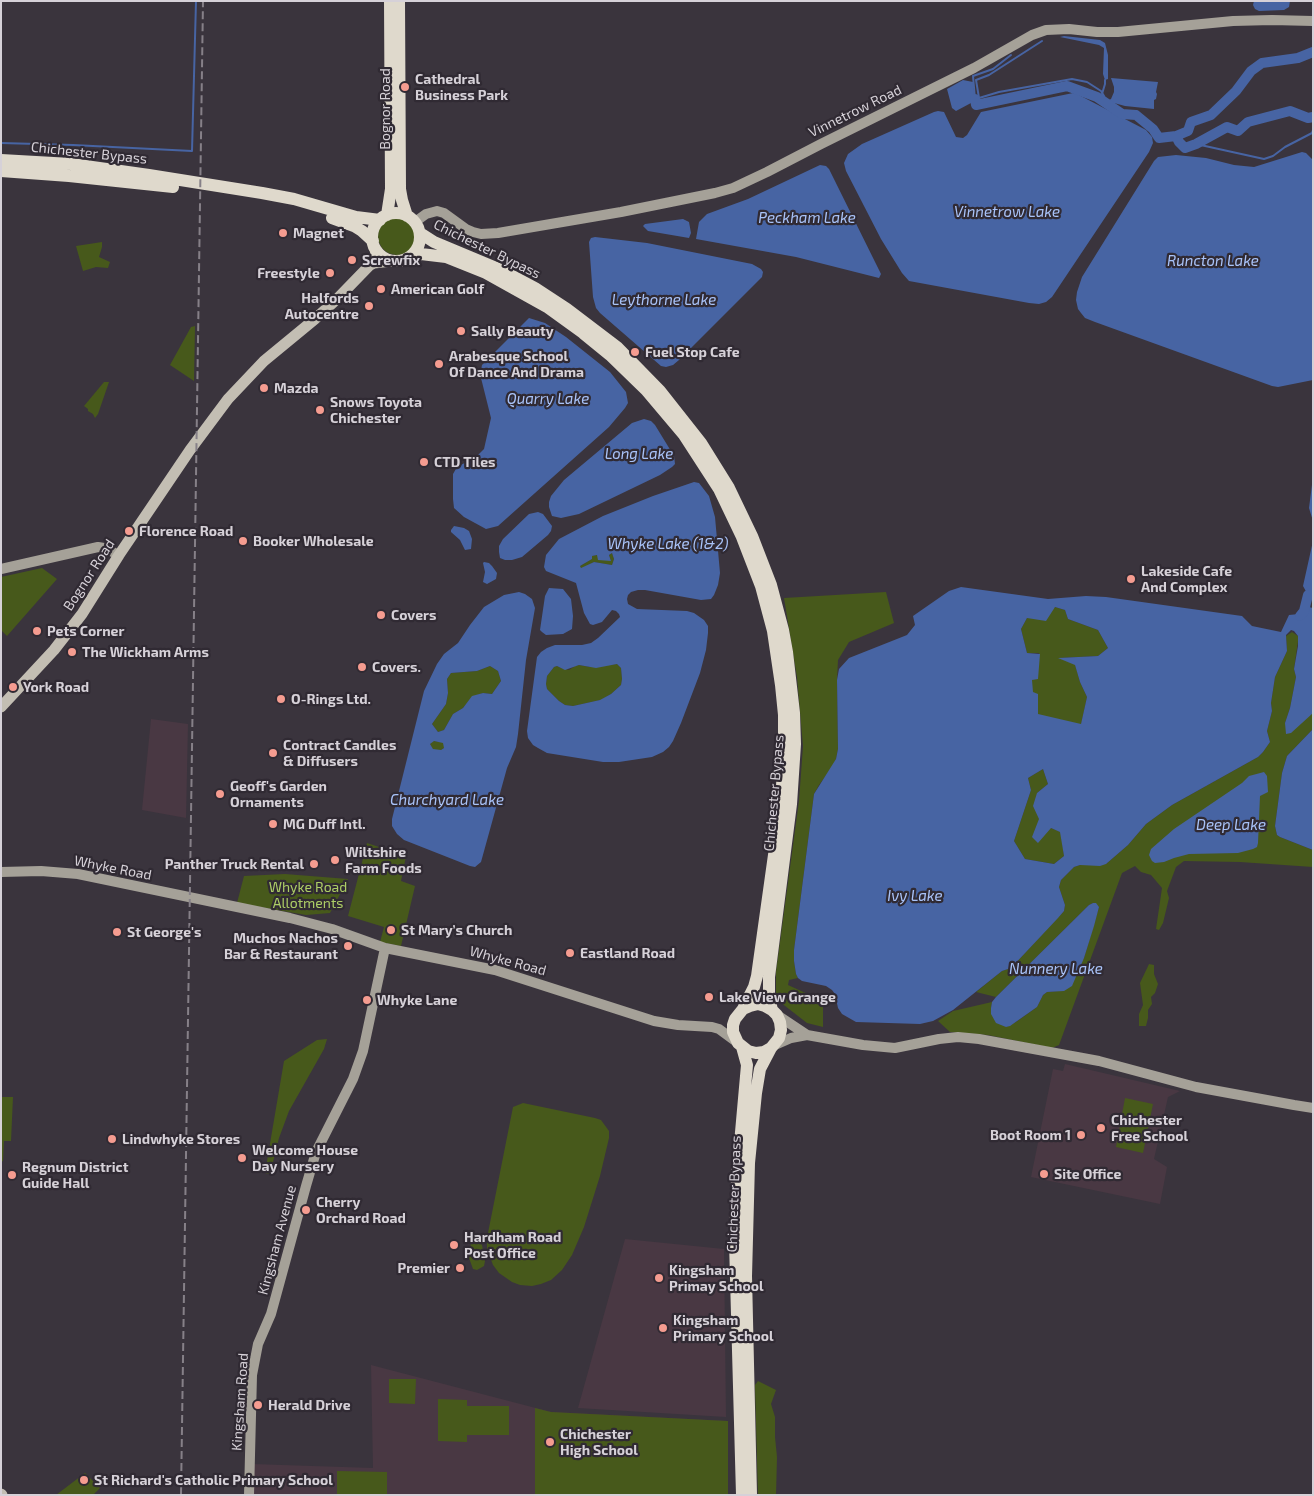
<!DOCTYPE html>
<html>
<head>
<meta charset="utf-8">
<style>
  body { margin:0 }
  #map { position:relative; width:1314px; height:1496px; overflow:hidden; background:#3a343d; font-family:"Exo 2",sans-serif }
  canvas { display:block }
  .frame { position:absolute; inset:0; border:2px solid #d6d1d8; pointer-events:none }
</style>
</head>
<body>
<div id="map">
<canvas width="1314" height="1496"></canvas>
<div class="frame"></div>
</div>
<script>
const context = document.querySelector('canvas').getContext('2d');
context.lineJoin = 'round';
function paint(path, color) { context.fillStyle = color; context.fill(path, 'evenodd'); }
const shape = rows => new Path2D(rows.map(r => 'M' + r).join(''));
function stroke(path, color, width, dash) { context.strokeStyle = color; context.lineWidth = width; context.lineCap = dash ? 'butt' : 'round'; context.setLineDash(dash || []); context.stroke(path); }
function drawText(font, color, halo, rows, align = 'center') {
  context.font = font + ' "Exo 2",sans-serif'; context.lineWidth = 4.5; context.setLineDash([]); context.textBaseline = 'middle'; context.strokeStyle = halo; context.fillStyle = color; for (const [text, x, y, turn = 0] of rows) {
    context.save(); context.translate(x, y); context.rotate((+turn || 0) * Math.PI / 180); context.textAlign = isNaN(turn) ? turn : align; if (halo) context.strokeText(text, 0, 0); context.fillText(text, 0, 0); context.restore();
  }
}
paint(shape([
  [151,719,188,724,186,818,142,810],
  [1065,1064,1180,1091,1168,1097,1154,1159,1167,1167,1160,1204,1031,1177,1053,1069,1063,1071],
  [625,1239,724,1249,726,1417,578,1408],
  [371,1365,551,1412,728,1421,728,1495,251,1495,252,1464,373,1468]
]), '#493843');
paint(shape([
  '378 236a19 19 0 1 1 38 0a19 19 0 1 1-38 0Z',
  [102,242,102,247,99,257,110,262,108,268,96,267,83,271,76,246],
  [195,326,194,381,170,365,191,327],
  [104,382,109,382,98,414,95,418,93,414,88,411,88,409,84,406],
  [612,553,614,559,612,565,594,562,581,569,580,566,592,559,591,556,597,555,611,561,609,555],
  [42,568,57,579,7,636,1,630,1,577],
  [886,592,894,623,849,642,838,660,837,680,838,749,836,759,834,765,819,785,814,794,794,950,794,961,796,974,798,978,789,980,788,985,823,1001,823,1027,807,1023,780,1002,776,993,776,972,799,801,803,746,797,677,784,598],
  [1055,607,1065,610,1068,619,1098,630,1108,648,1098,656,1060,658,1075,664,1080,682,1087,697,1081,725,1038,715,1038,695,1032,692,1032,680,1039,653,1027,653,1021,629,1027,618],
  [1292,632,1298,636,1298,641,1294,669,1296,677,1290,708,1285,723,1313,713,1313,729,1287,756,1282,773,1275,826,1277,835,1280,837,1313,850,1313,867,1240,862,1184,861,1176,867,1167,891,1169,898,1163,923,1159,930,1156,929,1162,888,1151,875,1141,872,1135,866,1122,873,1059,1045,1052,1048,988,1035,950,1032,938,1021,953,1011,992,1002,991,1008,1006,1027,1016,1022,1037,1007,1043,995,1047,992,1059,991,1084,958,1099,907,1093,903,1089,905,996,997,976,992,1002,971,1011,968,1064,911,1065,905,1059,887,1061,880,1074,867,1080,865,1106,864,1128,845,1146,824,1172,805,1258,757,1263,752,1270,742,1267,731,1272,711,1271,703,1275,677,1287,651,1286,636],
  [617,664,621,668,622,679,621,685,611,694,601,700,573,706,565,705,559,701,547,689,546,684,547,676,554,667,557,666,561,668,569,670,575,666,579,665,590,667],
  [490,666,498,671,501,681,492,694,483,693,472,697,463,708,453,714,444,730,438,732,432,724,446,704,448,693,447,679,451,673,477,671],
  [433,741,444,742,444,748,441,750,433,750,430,744],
  [1043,769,1048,784,1037,793,1051,828,1061,832,1064,856,1054,864,1025,859,1014,841,1031,790,1028,778],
  [367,843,406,856,401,881,415,886,401,946,380,942,384,927,348,916],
  [285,874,348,879,330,913,306,915,237,903,244,876],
  [1149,964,1154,965,1154,974,1158,984,1155,993,1151,997,1152,1004,1148,1010,1148,1018,1146,1026,1139,1026,1139,1014,1143,1005,1140,983],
  [327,1039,324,1049,289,1111,279,1138,270,1174,265,1173,284,1061,317,1040],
  [1,1097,13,1097,11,1141,4,1141,3,1161,1,1162],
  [1125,1098,1153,1104,1143,1153,1116,1147],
  [523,1103,595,1118,601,1120,609,1131,609,1138,600,1176,584,1227,572,1255,562,1270,551,1280,541,1284,532,1286,520,1285,512,1282,499,1273,493,1265,487,1249,487,1238,513,1107],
  [473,1241,479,1242,482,1245,485,1261,484,1266,477,1270,473,1269,469,1258,471,1242],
  [389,1379,416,1379,415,1404,389,1403],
  [758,1381,776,1390,771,1404,775,1417,775,1437,777,1457,776,1495,758,1495,755,1385],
  [438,1399,467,1400,467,1406,509,1406,509,1435,467,1435,467,1442,438,1441],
  [535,1408,551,1412,728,1421,728,1495,535,1495],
  [337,1471,387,1472,387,1495,337,1495],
  [85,1473,100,1488,93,1495,56,1495]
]), '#47591b');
paint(shape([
  [1254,1,1290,1,1289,7,1284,10,1259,11,1255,9,1253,5],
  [1064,36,1100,40,1105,43,1108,55,1108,79,1105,80,1103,74,1104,48,1099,45,1060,37],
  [1111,78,1158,82,1156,92,1157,94,1156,99,1154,100,1154,109,1125,106,1114,103,1111,103,1111,106,1105,102,1111,99,1114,92,1114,87],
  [963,80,973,82,975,99,971,103,956,111,952,108,947,89],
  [1073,93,1077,94,1146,130,1152,137,1153,143,1149,152,1052,297,1046,302,1039,304,1029,303,909,281,902,273,881,239,846,171,844,163,848,154,862,144,934,112,938,111,944,112,956,137,963,138,967,135,981,112],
  [1302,152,1306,153,1313,160,1313,380,1278,387,1272,386,1095,322,1085,318,1081,313,1078,309,1076,300,1077,292,1082,277,1154,161,1158,157,1176,155,1206,158,1234,165,1254,167],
  [820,165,826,166,829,169,881,274,879,278,796,257,696,239,699,222,707,214,748,199],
  [683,219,689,222,691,233,689,238,648,231,643,226,645,224],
  [595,237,647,243,752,264,761,269,763,272,762,277,679,360,673,365,666,367,661,366,600,313,596,308,593,297,589,242,591,238],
  [529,318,545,323,566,337,610,372,626,392,628,403,625,408,609,427,498,526,486,529,464,517,454,508,453,499,453,474,457,467,476,457,484,449,491,418,481,378,481,370,482,365],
  [644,419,651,421,655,425,674,456,675,464,672,467,660,475,579,514,561,518,552,516,549,507,549,502,551,496,564,480,632,423],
  [1313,477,1313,521,1309,508],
  [694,482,699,483,709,496,715,517,720,573,718,585,714,595,711,599,701,600,645,590,638,590,631,592,628,595,627,599,628,604,637,609,687,611,694,613,704,620,708,626,708,633,706,650,700,673,681,723,673,741,669,747,663,752,652,757,619,762,603,762,547,753,538,748,533,745,528,738,527,731,537,657,541,652,547,648,555,645,582,645,591,643,598,638,620,617,619,614,616,611,612,610,602,622,593,625,590,624,584,613,576,583,546,571,544,567,546,555,559,539,603,516,653,496],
  [612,553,614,559,612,565,594,562,581,568,580,566,592,559,592,556,597,555,598,560,611,561,609,555],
  [617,664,621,668,622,679,621,685,611,694,600,700,573,706,565,705,559,701,547,689,546,684,547,676,554,667,557,666,565,670,579,665,596,668],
  [538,512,543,514,552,526,551,531,548,535,522,557,512,560,505,560,500,558,499,552,499,546,503,539,529,514],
  [454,526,464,528,469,531,472,539,471,549,465,550,460,540,451,532,451,530],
  [1313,541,1313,596,1308,595,1303,586],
  [484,562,489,563,492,566,497,573,496,579,487,584,483,582,485,572,483,563],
  [961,587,1048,599,1086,596,1106,597,1242,616,1252,626,1281,632,1289,615,1299,614,1303,606,1305,606,1313,608,1313,713,1291,733,1286,734,1285,723,1290,708,1296,677,1294,669,1298,646,1298,636,1294,631,1291,630,1286,635,1287,651,1275,677,1271,703,1272,711,1267,731,1270,742,1263,752,1258,757,1172,805,1146,824,1128,845,1106,864,1100,866,1080,865,1074,867,1061,880,1059,887,1065,905,1064,911,1058,918,1011,968,1002,971,953,1010,933,1021,920,1024,856,1022,842,1014,838,1008,835,994,832,990,826,986,802,981,798,978,796,974,794,961,794,950,814,794,836,759,838,749,837,680,839,669,849,658,907,635,915,625,913,616,949,591],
  [1055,607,1065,610,1068,619,1098,630,1108,648,1098,656,1058,658,1075,665,1080,682,1087,697,1081,724,1038,714,1038,694,1033,692,1032,680,1038,679,1040,654,1027,653,1021,629,1027,618,1046,621],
  [1043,769,1048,784,1037,793,1033,806,1039,819,1032,837,1038,843,1051,828,1060,832,1064,856,1054,864,1025,859,1014,841,1031,790,1028,778],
  [549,588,563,589,571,599,573,616,572,629,563,634,546,635,542,632,540,630,545,596],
  [519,592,525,594,532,599,535,608,526,660,518,734,516,747,507,768,481,862,475,867,470,866,404,840,397,834,392,826,392,819,424,691,437,664,444,654,458,643,470,625,484,607,504,595],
  [490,666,498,671,501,681,492,694,483,693,472,696,463,708,453,714,444,730,438,732,432,724,446,704,448,693,447,679,451,673,477,671],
  [434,741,443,743,444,748,441,750,433,749,430,744],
  [1313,729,1313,850,1280,837,1277,835,1275,826,1282,773,1287,756],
  [1264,772,1267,776,1268,792,1260,796,1258,843,1257,847,1253,849,1238,853,1189,854,1174,858,1164,862,1155,863,1152,861,1149,855,1151,849,1174,829,1242,783,1249,776],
  [1093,903,1096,903,1099,907,1094,926,1084,958,1072,986,1064,991,1047,992,1043,995,1037,1007,1010,1026,1006,1027,996,1023,991,1014,991,1008,992,1002,996,997,1089,905]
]), '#4764a3');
stroke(shape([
  [1042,41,989,75,976,80,979,98,999,92,1072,79,1087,82,1101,91,1104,96,1105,102],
  [1102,94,1105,84,1105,80],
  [975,99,973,76,993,69,1011,55],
  [1312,117,1313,121],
  [1,143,73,145,192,151,196,1],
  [1196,144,1264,159,1273,156,1285,147,1312,133,1313,130]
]), '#4764a3', 2);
stroke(shape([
  [975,99,976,105,1067,86,1097,97,1122,114,1136,115,1153,129,1159,138,1176,136,1179,142,1185,148,1196,144,1227,127,1238,131,1248,122,1290,111,1308,118,1313,117],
  [1176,136,1188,131,1191,122,1211,115,1236,91,1251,71,1262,63,1298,58,1313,52],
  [1300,616,1304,611,1308,595]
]), '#4764a3', 10);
stroke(shape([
  [415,222,426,214,437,211,444,213,466,229,473,232,481,234,498,233,621,212,715,193,733,188,767,172,821,144,974,68,1032,35,1046,30,1069,29,1097,32,1118,32,1233,21,1272,20,1313,21],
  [1,569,98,547,104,548,119,555],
  [1,872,41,871,78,874,290,918,332,929,385,948,495,970,654,1021,678,1025,712,1027,719,1029,738,1043],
  [777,1015,807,1035],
  [775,1045,791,1038,807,1035,863,1045,895,1048,939,1039,958,1037,979,1039,1099,1061,1196,1087,1294,1105,1313,1108],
  [249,1495,252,1375,258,1344,271,1314,306,1186,316,1152,353,1079,363,1051,385,948]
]), '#a5a198', 10);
stroke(shape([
  [370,265,374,263,392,261],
  [1,707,54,650,82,614,119,555,190,450,228,399,264,361,315,319,337,299,370,265,377,251],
  [1,1494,2,1495]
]), '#c3beb3', 11);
stroke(shape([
  [399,1,400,189,402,200,407,216],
  [1,160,71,164,149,175,262,193,294,199,356,217,380,220],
  [1,171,69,176,173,187],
  '372 237a24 24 0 1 1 48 0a24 24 0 1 1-48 0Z',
  [387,215,391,189,390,1],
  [332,218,354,226,362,231,373,241],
  [420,233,434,242,501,270,535,288,567,309,617,347,660,391,701,443,729,488,752,536,771,585,783,630,787,652,794,713,795,744,791,804,769,977,769,997,772,1010],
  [411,256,421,254,446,257,486,273,547,307,583,333,610,355,646,390,684,435,719,489,742,537,761,586,773,631,781,685,784,715,784,749,781,805,757,976,754,987,743,1009],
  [742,1495,735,1242,737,1177,747,1065,742,1047],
  [751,1495,746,1276,749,1163,756,1093,760,1069,771,1048,779,1038,781,1030,780,1022,777,1015,772,1010,765,1006,758,1004,750,1006,743,1009,735,1019,733,1025,733,1032,738,1043,748,1051,756,1053,764,1052,771,1048]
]), '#dfd9cc', 12);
stroke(shape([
  [181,1495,203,1]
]), '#868088', 2, [8, 4]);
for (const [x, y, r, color] of [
  [405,87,5,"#f59c90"],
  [283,233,5,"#f59c90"],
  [352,260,5,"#f59c90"],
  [330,273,5,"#f59c90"],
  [381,289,5,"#f59c90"],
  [369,306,5,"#f59c90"],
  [461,331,5,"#f59c90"],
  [635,352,5,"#f59c90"],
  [439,364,5,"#f59c90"],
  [264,388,5,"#f59c90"],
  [320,410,5,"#f59c90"],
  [424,462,5,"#f59c90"],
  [129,531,5,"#f59c90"],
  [243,541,5,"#f59c90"],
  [1131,579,5,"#f59c90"],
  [381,615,5,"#f59c90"],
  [37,631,5,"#f59c90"],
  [72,652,5,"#f59c90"],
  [362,667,5,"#f59c90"],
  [13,687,5,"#f59c90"],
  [281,699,5,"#f59c90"],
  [273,753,5,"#f59c90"],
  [220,794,5,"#f59c90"],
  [273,824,5,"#f59c90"],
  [335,860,5,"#f59c90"],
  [314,864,5,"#f59c90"],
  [391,930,5,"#f59c90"],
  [117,932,5,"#f59c90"],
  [348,946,5,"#f59c90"],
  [570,953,5,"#f59c90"],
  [709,997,5,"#f59c90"],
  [367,1000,5,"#f59c90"],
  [1101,1128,5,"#f59c90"],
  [1081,1135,5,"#f59c90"],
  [112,1139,5,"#f59c90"],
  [242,1158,5,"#f59c90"],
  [1044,1174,5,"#f59c90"],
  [12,1175,5,"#f59c90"],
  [306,1210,5,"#f59c90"],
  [454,1245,5,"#f59c90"],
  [460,1268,5,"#f59c90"],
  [659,1278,5,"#f59c90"],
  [663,1328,5,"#f59c90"],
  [258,1405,5,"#f59c90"],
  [550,1442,5,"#f59c90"],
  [84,1480,5,"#f59c90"]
]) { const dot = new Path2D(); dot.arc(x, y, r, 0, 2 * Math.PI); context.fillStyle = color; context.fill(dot); stroke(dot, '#302a33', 2); }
drawText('bold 14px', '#d6d1d8', '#302a33', [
  ["Cathedral",415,79],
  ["Business Park",415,95],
  ["Magnet",293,233],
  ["Screwfix",362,260],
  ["Freestyle",320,273,"right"],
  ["American Golf",391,289],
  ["Halfords",359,298,"right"],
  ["Autocentre",359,314,"right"],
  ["Sally Beauty",471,331],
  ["Fuel Stop Cafe",645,352],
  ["Arabesque School",449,356],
  ["Of Dance And Drama",449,372],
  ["Mazda",274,388],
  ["Snows Toyota",330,402],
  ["Chichester",330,418],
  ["CTD Tiles",434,462],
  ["Florence Road",139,531],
  ["Booker Wholesale",253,541],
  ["Lakeside Cafe",1141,571],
  ["And Complex",1141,587],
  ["Covers",391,615],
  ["Pets Corner",47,631],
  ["The Wickham Arms",82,652],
  ["Covers.",372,667],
  ["York Road",23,687],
  ["O-Rings Ltd.",291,699],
  ["Contract Candles",283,745],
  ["& Diffusers",283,761],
  ["Geoff's Garden",230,786],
  ["Ornaments",230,802],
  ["MG Duff Intl.",283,824],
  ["Wiltshire",345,852],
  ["Farm Foods",345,868],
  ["Panther Truck Rental",304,864,"right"],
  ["St Mary’s Church",401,930],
  ["St George's",127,932],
  ["Muchos Nachos",338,938,"right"],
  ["Bar & Restaurant",338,954,"right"],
  ["Eastland Road",580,953],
  ["Lake View Grange",719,997],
  ["Whyke Lane",377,1000],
  ["Chichester",1111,1120],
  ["Free School",1111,1136],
  ["Boot Room 1",1071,1135,"right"],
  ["Lindwhyke Stores",122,1139],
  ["Welcome House",252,1150],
  ["Day Nursery",252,1166],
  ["Regnum District",22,1167],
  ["Guide Hall",22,1183],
  ["Site Office",1054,1174],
  ["Cherry",316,1202],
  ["Orchard Road",316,1218],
  ["Hardham Road",464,1237],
  ["Post Office",464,1253],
  ["Premier",450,1268,"right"],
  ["Kingsham",669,1270],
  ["Primay School",669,1286],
  ["Kingsham",673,1320],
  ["Primary School",673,1336],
  ["Herald Drive",268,1405],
  ["Chichester",560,1434],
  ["High School",560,1450],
  ["St Richard's Catholic Primary School",94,1480]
], 'left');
drawText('14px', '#d6d1d8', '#302a33', [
  ["Bognor Road",385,109,-90],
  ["Vinnetrow Road",855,111,-26],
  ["Chichester Bypass",89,153,6],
  ["Chichester Bypass",487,249,26],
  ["Bognor Road",89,575,-57],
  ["Chichester Bypass",774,793,-85],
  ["Whyke Road",113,868,11],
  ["Whyke Road",508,961,15],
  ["Chichester Bypass",734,1194,-88],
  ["Kingsham Avenue",277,1240,-75],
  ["Kingsham Road",240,1402,-86]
]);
drawText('14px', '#adce66', '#302a33', [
  ["Whyke Road",308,887],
  ["Allotments",308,903]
]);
drawText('italic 15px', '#a9c3f9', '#302a33', [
  ["Vinnetrow Lake",1007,212],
  ["Peckham Lake",807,218],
  ["Runcton Lake",1213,261],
  ["Leythorne Lake",664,300],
  ["Quarry Lake",548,399],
  ["Long Lake",639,454],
  ["Whyke Lake (1&2)",668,544],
  ["Churchyard Lake",447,800],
  ["Deep Lake",1231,825],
  ["Ivy Lake",915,896],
  ["Nunnery Lake",1056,969]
]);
</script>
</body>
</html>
